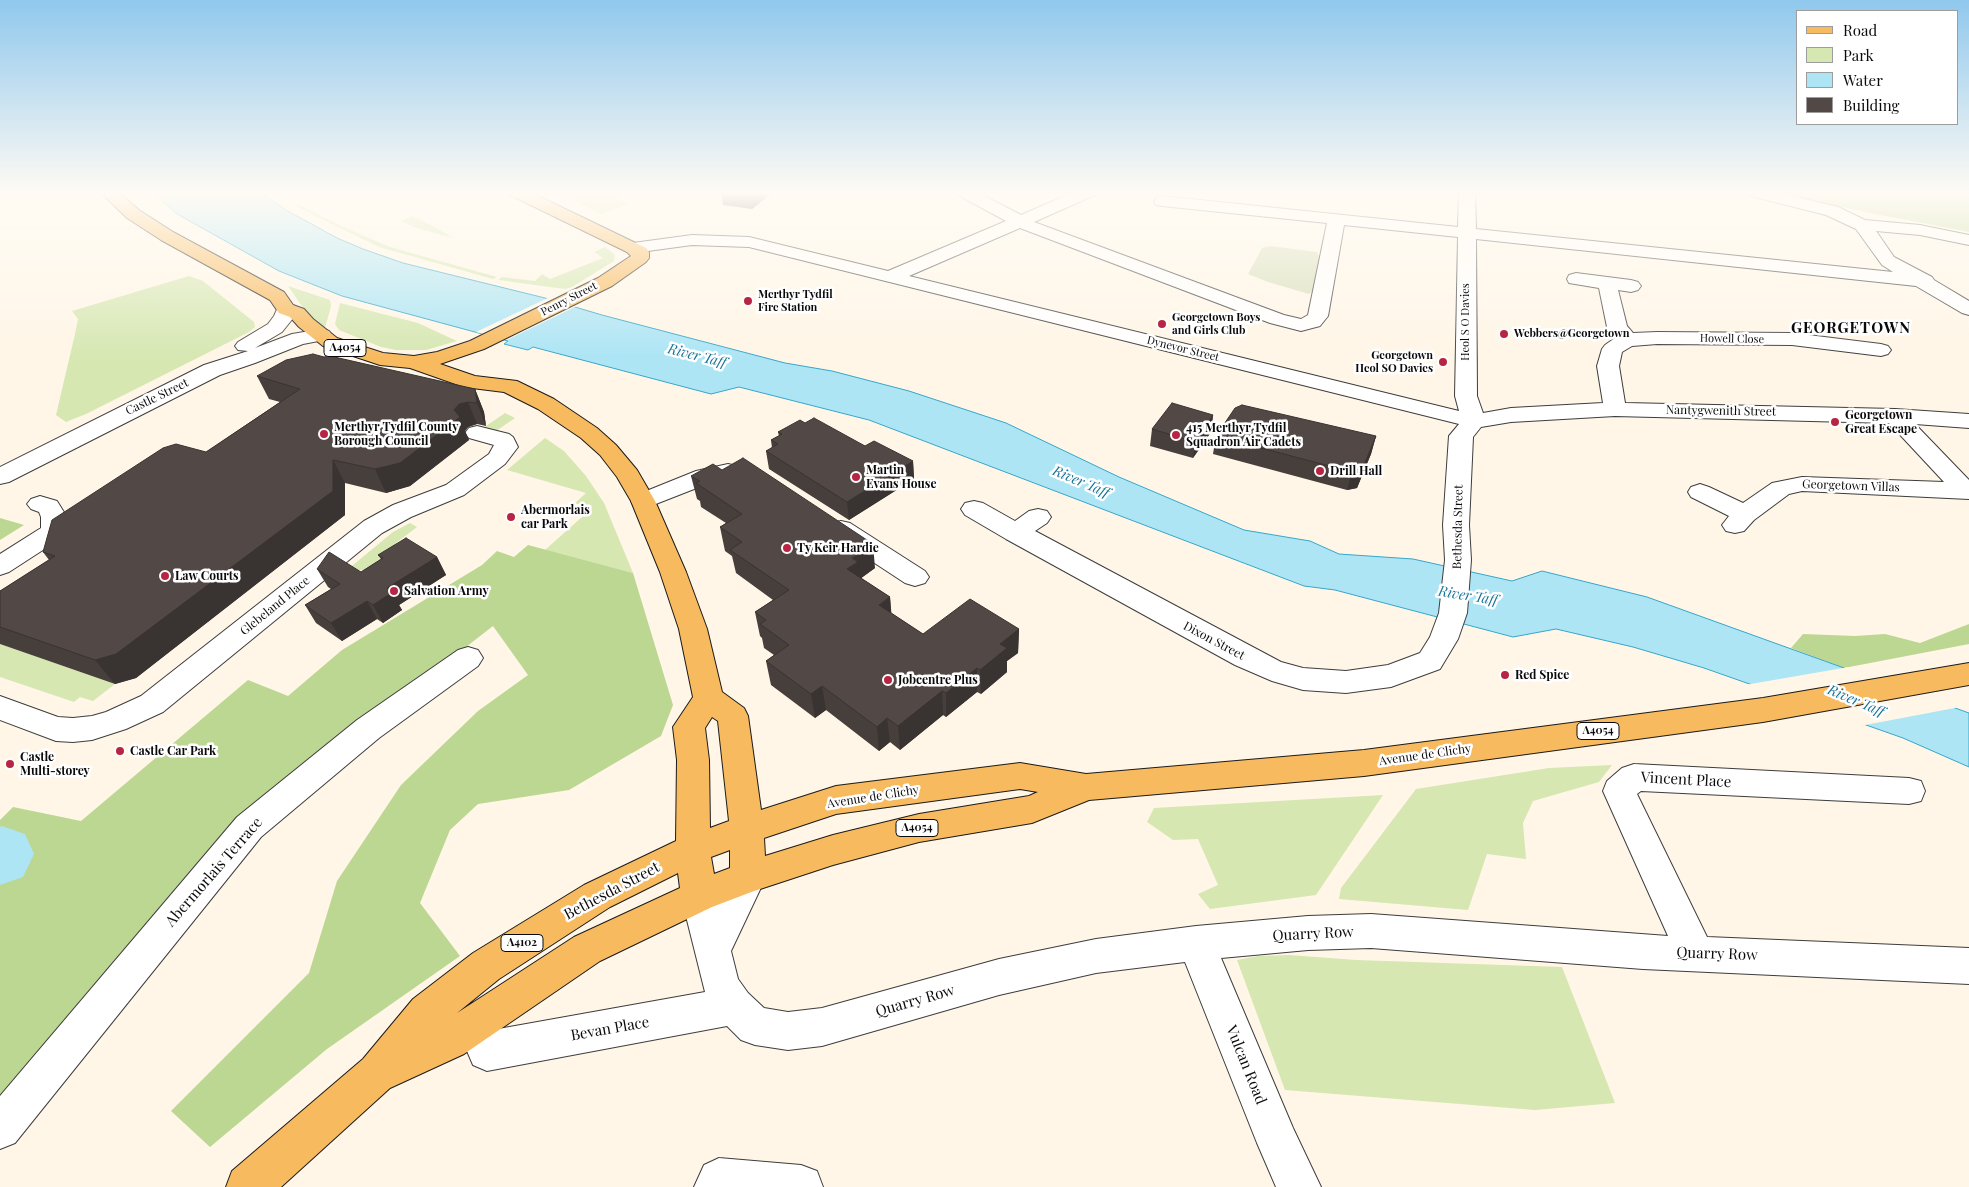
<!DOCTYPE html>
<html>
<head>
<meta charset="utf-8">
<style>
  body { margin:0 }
  #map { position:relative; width:1969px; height:1187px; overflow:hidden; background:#fff6e7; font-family:"Playfair Display",serif }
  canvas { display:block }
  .legend { position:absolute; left:1796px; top:10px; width:162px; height:115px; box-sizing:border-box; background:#fff; border:1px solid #9d9d9d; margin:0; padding:6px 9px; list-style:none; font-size:15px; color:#0a0a0a }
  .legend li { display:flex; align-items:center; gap:10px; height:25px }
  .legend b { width:25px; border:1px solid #9d9d9d }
</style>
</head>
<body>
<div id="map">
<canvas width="1969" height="1187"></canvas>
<ul class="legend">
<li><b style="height:6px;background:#f7ba5f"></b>Road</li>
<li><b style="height:14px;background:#d6e7b2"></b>Park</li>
<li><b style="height:14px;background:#ade5f5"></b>Water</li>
<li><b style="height:14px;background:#524946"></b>Building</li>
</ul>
</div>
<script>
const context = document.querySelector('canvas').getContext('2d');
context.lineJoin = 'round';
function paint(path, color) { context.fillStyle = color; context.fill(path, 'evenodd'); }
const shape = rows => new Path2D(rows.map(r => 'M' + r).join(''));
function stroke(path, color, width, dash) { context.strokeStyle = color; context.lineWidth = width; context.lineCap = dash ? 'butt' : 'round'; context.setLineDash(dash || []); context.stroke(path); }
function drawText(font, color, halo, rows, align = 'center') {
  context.font = font + ' "Playfair Display",serif'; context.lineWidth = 5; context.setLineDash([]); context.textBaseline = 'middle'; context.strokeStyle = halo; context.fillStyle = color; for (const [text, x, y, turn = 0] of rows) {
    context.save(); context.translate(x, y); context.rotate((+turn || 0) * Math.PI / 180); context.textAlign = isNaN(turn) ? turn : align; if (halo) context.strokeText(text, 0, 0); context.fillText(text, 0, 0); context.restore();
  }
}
paint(shape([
  [557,192,604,192,629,204,601,214],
  [298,204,341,226,390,247,497,277,493,279,379,247,293,205],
  [413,216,440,230,453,238,417,228,400,221],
  [605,247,615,255,614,261,572,287,565,289,498,280,502,277,535,281,542,274,550,279,603,258,594,252],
  [189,276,203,281,254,322,255,327,249,332,86,414,66,422,56,415,75,334,78,319,72,311],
  [288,286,330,300,331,306,325,328,308,315],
  [340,303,418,323,457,341,426,350,396,350,381,347,339,330,335,324],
  [505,413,515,418,496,431,483,428],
  [545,438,564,451,586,476,604,503,633,573,545,550,591,509,575,503,586,493,507,470],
  [410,523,417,527,396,543,389,556,368,570,347,570,393,532],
  [0,644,115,684,93,701,80,697,74,702,0,677],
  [1612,765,1599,782,1533,801,1523,823,1526,859,1487,854,1468,910,1339,899,1341,888,1416,789,1549,768],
  [1383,795,1316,895,1210,909,1198,894,1218,885,1198,839,1173,840,1147,822,1154,808],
  [1289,955,1356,960,1562,967,1615,1103,1535,1110,1285,1090,1237,960,1258,956]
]), '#d6e7b2');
paint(shape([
  [1774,192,1969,192,1969,232,1860,211],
  [0,518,24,525,0,540],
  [528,545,633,573,673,705,661,736,569,790,478,804,450,830,420,903,460,956,327,1049,210,1147,171,1111,309,973,337,881,401,785,478,711,528,675,493,626,259,808,0,1115,0,820,13,807,81,821,248,680,288,696,342,650,482,565,497,551,514,557],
  [1969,624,1969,644,1844,668,1791,648,1803,634,1855,636,1885,634,1920,643]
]), '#bcd792');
paint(shape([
  [1270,246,1317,252,1320,260,1315,289,1309,294,1268,282,1248,274,1262,248]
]), '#d8debb');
const water = shape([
  [152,192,260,192,286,210,337,238,363,249,403,263,545,298,602,315,785,363,832,371,909,391,1006,423,1119,477,1244,530,1310,541,1339,554,1413,559,1512,581,1542,571,1647,597,1969,713,1969,767,1903,738,1704,668,1633,647,1556,629,1513,637,1335,590,1304,586,869,420,739,387,711,394,533,347,528,350,504,344,508,341,342,296,279,271,177,214,152,192]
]);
paint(water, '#ade5f5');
stroke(water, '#35a6ca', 1);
paint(shape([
  [550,297,579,305,507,340,476,332],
  [1849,667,1960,707,1860,726,1745,685]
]), '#fff6e7');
paint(shape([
  [2,826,25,834,34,854,23,877,0,885,0,827,2,826]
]), '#ade5f5');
const street = shape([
  [956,192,977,192,1021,215,1074,192,1097,192,1095,195,1034,222,1284,315,1301,319,1308,315,1327,223,1162,206,1156,205,1154,201,1156,197,1162,196,1458,227,1459,192,1475,192,1476,229,1893,272,1882,265,1856,229,1826,215,1747,195,1745,192,1775,192,1838,207,1865,220,1920,225,1969,235,1969,245,1920,235,1876,231,1894,257,1932,277,1934,280,1969,301,1969,315,1962,313,1916,286,1476,239,1477,396,1483,413,1511,408,1603,403,1597,366,1602,349,1605,345,1615,338,1607,327,1599,288,1569,283,1567,279,1569,275,1576,273,1631,280,1638,282,1641,286,1638,290,1631,292,1618,290,1627,326,1633,333,1657,332,1792,333,1881,344,1888,346,1891,350,1888,354,1881,356,1792,345,1657,344,1632,346,1622,352,1619,366,1625,403,1895,409,1969,414,1969,428,1915,424,1969,480,1969,499,1802,491,1789,494,1754,520,1744,531,1735,533,1726,531,1722,525,1729,516,1691,497,1688,492,1691,487,1700,484,1709,487,1743,503,1772,483,1802,477,1944,482,1889,423,1615,416,1511,422,1481,427,1473,437,1469,525,1471,560,1467,613,1458,639,1440,669,1391,687,1346,693,1303,690,1272,681,1235,665,1006,539,965,515,961,509,965,503,974,501,983,503,1015,521,1029,511,1038,509,1047,511,1051,517,1047,523,1035,531,1281,662,1303,668,1346,671,1388,665,1420,653,1430,637,1439,613,1445,560,1443,525,1449,436,1459,424,749,247,692,245,633,253,627,252,624,248,627,244,633,243,692,235,749,237,888,271,1006,221,958,195,956,192],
  [1344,225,1458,237,1455,396,1459,411,909,276,1020,228,1270,323,1301,331,1320,326,1328,316,1344,225],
  [286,303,293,305,296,309,294,317,282,332,255,348,292,334,322,329,329,331,332,335,329,339,303,344,255,363,220,375,9,482,0,484,0,467,204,365,248,351,238,350,235,346,238,342,268,324,274,316,279,305,286,303],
  [477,426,509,434,513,437,518,447,505,464,464,495,411,517,382,533,163,712,126,729,92,740,73,742,56,741,0,720,0,696,58,717,73,718,92,716,106,712,141,696,364,521,393,505,446,485,489,454,494,445,469,438,465,433,469,428,477,426],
  [728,464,737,466,740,471,737,476,712,482,643,509,634,506,631,501,634,496,696,471,728,464],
  [40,496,57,501,67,517,67,531,63,537,9,572,0,575,0,554,41,528,41,517,39,512,31,509,27,504,31,499,40,496],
  [841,521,850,523,925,571,929,577,925,583,915,586,905,583,832,535,828,529,832,523,841,521],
  [468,647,478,650,483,658,478,666,379,738,261,837,15,1143,0,1149,0,1096,237,817,357,720,458,650,468,647],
  [1634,764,1909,778,1921,781,1925,791,1921,801,1909,804,1641,791,1637,794,1707,937,1969,948,1969,984,1643,969,1371,948,1308,950,1221,958,1293,1128,1321,1187,1276,1187,1257,1143,1185,962,1096,973,999,995,822,1046,788,1050,755,1045,741,1040,727,1026,487,1071,473,1065,467,1051,473,1037,487,1031,705,992,681,896,686,885,699,880,712,885,718,901,736,866,748,862,760,866,766,877,731,951,738,979,748,993,764,1008,788,1012,822,1008,999,959,1096,939,1196,926,1308,916,1371,914,1668,936,1603,791,1607,781,1622,768,1634,764],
  [719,1158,801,1165,817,1171,823,1187,694,1187,704,1165,719,1158]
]);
const primary = shape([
  [100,192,118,192,139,210,173,232,284,292,293,305,304,309,313,319,337,338,383,353,414,356,437,352,470,341,598,278,631,256,627,252,510,195,508,192,530,192,646,248,649,252,649,258,646,262,612,286,484,349,440,364,475,376,517,381,554,399,597,428,616,445,637,470,655,501,686,572,707,629,722,692,744,708,748,716,761,810,836,786,1020,763,1086,774,1364,750,1763,698,1969,663,1969,685,1763,722,1364,776,1089,800,1032,823,919,842,833,865,754,891,712,907,600,961,464,1054,390,1088,281,1187,226,1187,232,1171,363,1059,413,999,473,953,584,885,676,841,677,760,673,727,693,697,679,629,660,572,631,501,617,477,600,455,581,438,538,409,504,392,464,387,410,368,380,365,323,346,299,327,290,317,279,313,270,300,161,240,127,218,100,192],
  [712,717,718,721,729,821,710,828,709,760,705,728,712,717],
  [1020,789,1038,792,1029,796,919,814,833,835,765,856,764,838,836,814,1020,789],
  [730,850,730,868,714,874,711,857,730,850],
  [678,873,680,888,574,937,457,1013,499,979,610,907,678,873]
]);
stroke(street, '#3d3d3d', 2);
stroke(primary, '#1b1b1b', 2);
paint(street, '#fff');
paint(primary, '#f7ba5f');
paint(shape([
  [721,192,773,192,752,209,723,205],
  [324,357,475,389,484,412,486,426,477,424,468,427,465,431,469,440,410,486,386,493,345,483,345,515,136,678,115,684,0,644,0,591,49,560,43,552,206,452,280,402,269,399,257,376],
  [1213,415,1211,432,1193,458,1150,446,1152,429],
  [805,423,865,446,913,461,914,479,849,520,769,469,766,451,772,448,771,440,779,436,778,432],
  [1216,436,1376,436,1371,454,1357,488,1347,490,1213,454],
  [691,476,875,568,861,578,890,597,891,613,923,634,1019,629,1018,653,1007,661,1007,672,981,694,977,692,946,717,943,715,900,750,890,742,879,751,826,710,815,718,771,685,766,661,774,655,764,648,762,638,760,636,755,612,773,600,736,573,732,556,725,551,720,527,726,523,701,507,700,501,697,499],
  [378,555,437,557,446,575,399,605,402,610,383,623,377,619,342,641,316,623,305,605,331,589,328,587,317,569,361,572,381,559]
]), '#473f3c');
paint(shape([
  [752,192,773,192,752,209,750,194],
  [475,389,484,412,486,426,477,403],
  [468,402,477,424,468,427,465,431,469,440,410,486,386,493,375,469,454,410,459,404],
  [1213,415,1211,432,1193,458,1195,442],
  [1376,436,1371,454,1357,488,1347,490,1352,472],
  [333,460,345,483,345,515,136,678,115,684,95,660],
  [913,461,914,479,849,520,847,502],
  [873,544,875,568,860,579,847,569,852,558],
  [437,557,446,575,399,605,402,610,383,623,373,605,387,588],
  [890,597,892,620,879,605],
  [367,601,377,619,342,641,331,623],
  [1019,629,1018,653,1007,661,1007,672,981,694,980,670,1000,644],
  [977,668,977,692,946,717,946,693],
  [822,686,826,710,815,718,811,694],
  [942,691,943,715,900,750,898,726],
  [887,718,890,742,879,751,877,727]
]), '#393331');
const building = shape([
  [736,192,752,192,750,194,736,192],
  [313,354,324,357,330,356,475,389,477,403,468,402,459,404,454,410,460,417,400,463,375,469,333,460,333,491,116,654,95,660,0,627,0,591,55,556,43,552,52,520,163,448,176,444,206,452,300,389,257,376,286,360,313,354],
  [1172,403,1213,415,1195,442,1152,429,1172,403],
  [1242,405,1376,436,1362,470,1352,472,1216,436,1235,408,1242,405],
  [814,418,865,446,874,441,913,461,847,502,766,451,778,444,771,440,782,434,778,432,800,420,805,423,814,418],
  [743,458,873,544,852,558,858,562,847,569,890,597,879,605,923,634,970,599,1019,629,1000,644,1007,648,980,670,977,668,946,693,942,691,898,726,887,718,877,727,822,686,811,694,766,661,789,645,760,624,766,620,755,612,789,590,730,550,742,542,720,527,742,514,696,483,700,481,691,476,713,464,722,470,743,458],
  [406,538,437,557,387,588,393,592,373,605,367,601,331,623,305,605,340,584,317,569,329,552,361,572,383,558,378,555,406,538]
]);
paint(building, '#524946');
stroke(building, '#393331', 1);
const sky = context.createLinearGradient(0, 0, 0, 358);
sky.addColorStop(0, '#90c8ed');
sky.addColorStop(0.54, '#fffbf4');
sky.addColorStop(1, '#fffbf400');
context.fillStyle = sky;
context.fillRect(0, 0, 1969, 358);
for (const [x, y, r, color] of [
  [748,301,5,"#b62543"],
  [1162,324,5,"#b62543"],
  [1504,334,5,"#b62543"],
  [1443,362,5,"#b62543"],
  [1835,422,5,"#b62543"],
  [324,434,5,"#b62543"],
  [1176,435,5,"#b62543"],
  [1320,471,5,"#b62543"],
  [856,477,5,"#b62543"],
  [511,517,5,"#b62543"],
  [787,548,5,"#b62543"],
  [165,576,5,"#b62543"],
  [394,591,5,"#b62543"],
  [1505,675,5,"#b62543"],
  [888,680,5,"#b62543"],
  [120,751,5,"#b62543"],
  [10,764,5,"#b62543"]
]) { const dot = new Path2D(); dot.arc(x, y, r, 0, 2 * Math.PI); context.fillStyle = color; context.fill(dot); stroke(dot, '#fff', 2); }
drawText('bold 11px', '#0a0a0a', '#fff', [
  ["Merthyr Tydfil",758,295],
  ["Fire Station",758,308],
  ["Georgetown Boys",1172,318],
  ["and Girls Club",1172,331],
  ["Webbers@Georgetown",1514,334],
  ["Georgetown",1433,356,"right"],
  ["Heol SO Davies",1433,369,"right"]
], 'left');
drawText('11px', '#0a0a0a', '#fff', [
  ["Penry Street",569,299,-27],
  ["Heol S O Davies",1466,322,-90],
  ["Howell Close",1732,339,1],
  ["Dynevor Street",1183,349,14]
]);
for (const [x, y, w] of [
  [345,348,42],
  [1598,731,42],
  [917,828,42],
  [522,943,42]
]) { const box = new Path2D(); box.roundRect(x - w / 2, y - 8.5, w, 17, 4); context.fillStyle = '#fff'; context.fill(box); stroke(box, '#0a0a0a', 1); }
drawText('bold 11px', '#0a0a0a', null, [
  ["A4054",345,348],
  ["A4054",1598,731],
  ["A4054",917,828],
  ["A4102",522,943]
]);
drawText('12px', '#0a0a0a', '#fff', [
  ["Castle Street",157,397,-26],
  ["Nantygwenith Street",1721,411,1],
  ["Georgetown Villas",1851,486,2],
  ["Bethesda Street",1458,527,-89],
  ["Glebeland Place",275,606,-39],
  ["Dixon Street",1214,641,28],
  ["Avenue de Clichy",1425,755,-8],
  ["Avenue de Clichy",873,797,-9]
]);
drawText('bold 12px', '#0a0a0a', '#fff', [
  ["Georgetown",1845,415],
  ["Great Escape",1845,429],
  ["Merthyr Tydfil County",334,427],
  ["Borough Council",334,441],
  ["415 Merthyr Tydfil",1186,428],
  ["Squadron Air Cadets",1186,442],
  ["Martin",866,470],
  ["Evans House",866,484],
  ["Drill Hall",1330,471],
  ["Abermorlais",521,510],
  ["car Park",521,524],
  ["Ty Keir Hardie",797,548],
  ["Law Courts",175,576],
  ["Salvation Army",404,591],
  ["Red Spice",1515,675],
  ["Jobcentre Plus",898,680],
  ["Castle Car Park",130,751],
  ["Castle",20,757],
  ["Multi-storey",20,771]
], 'left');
drawText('italic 14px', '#177498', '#fff', [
  ["River Taff",697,356,14],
  ["River Taff",1081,482,23],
  ["River Taff",1468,596,9],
  ["River Taff",1856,701,23]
]);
context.letterSpacing = '1px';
drawText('bold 15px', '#0a0a0a', '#fff', [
  ["GEORGETOWN",1851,328]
]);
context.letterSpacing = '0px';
drawText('15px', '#0a0a0a', '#fff', [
  ["Vincent Place",1686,780,3],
  ["Abermorlais Terrace",214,872,-49],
  ["Bethesda Street",612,891,-28],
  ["Quarry Row",1313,934,-3],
  ["Quarry Row",1717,954,2],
  ["Quarry Row",915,1001,-16],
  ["Bevan Place",610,1029,-10],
  ["Vulcan Road",1246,1065,68]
]);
</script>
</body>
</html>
